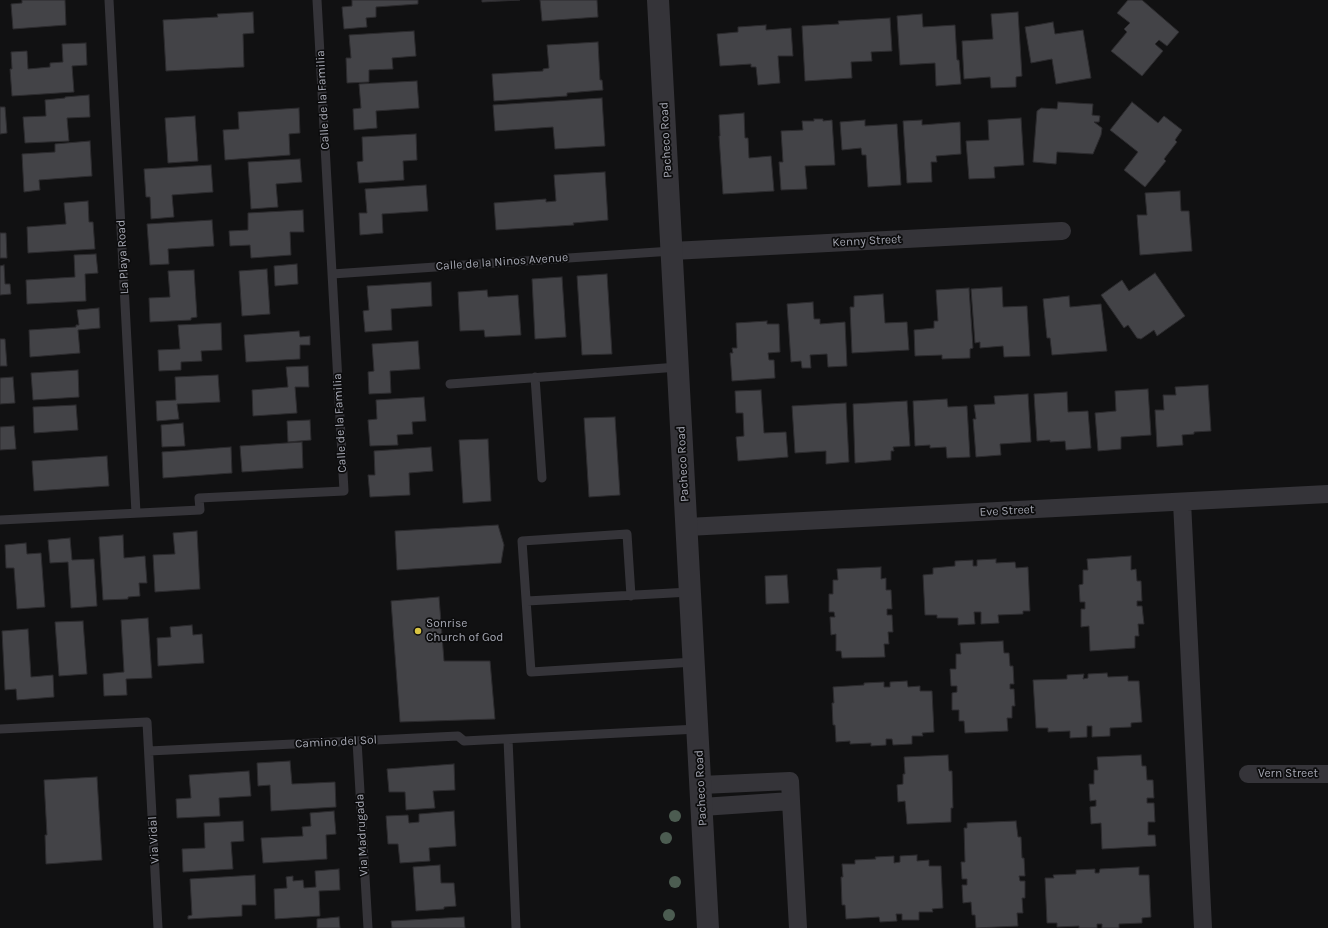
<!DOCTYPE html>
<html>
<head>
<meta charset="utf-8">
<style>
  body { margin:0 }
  canvas { display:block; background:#111112 }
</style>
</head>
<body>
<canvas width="1328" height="928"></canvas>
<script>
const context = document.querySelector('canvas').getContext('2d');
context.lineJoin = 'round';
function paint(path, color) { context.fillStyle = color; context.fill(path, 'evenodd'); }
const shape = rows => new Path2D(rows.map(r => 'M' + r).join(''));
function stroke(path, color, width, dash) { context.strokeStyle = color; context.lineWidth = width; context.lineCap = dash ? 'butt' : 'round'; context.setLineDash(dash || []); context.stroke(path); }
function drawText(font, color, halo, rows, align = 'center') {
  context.font = font + ' Karla,sans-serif'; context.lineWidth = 3.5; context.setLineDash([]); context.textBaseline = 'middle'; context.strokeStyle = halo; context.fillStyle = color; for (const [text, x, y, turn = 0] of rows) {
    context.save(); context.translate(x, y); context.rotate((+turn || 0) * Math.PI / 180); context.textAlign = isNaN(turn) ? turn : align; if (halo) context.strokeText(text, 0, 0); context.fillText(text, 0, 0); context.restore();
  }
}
const building = shape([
  [22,0,65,0,66,25,13,29,11,4,22,3,22,0],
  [352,0,418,0,418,4,376,7,376,17,366,18,367,27,344,29,342,7,352,6,352,0],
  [482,0,520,0,482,2,482,0],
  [540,0,597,0,598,17,542,21,540,0],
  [1128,0,1142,0,1179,32,1167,46,1159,40,1155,44,1163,51,1142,76,1111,51,1127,32,1124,29,1130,23,1117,13,1128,0],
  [253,12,254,33,243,34,244,67,166,71,163,20,218,17,217,14,253,12],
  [1018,12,1022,76,1016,77,1016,87,991,88,990,77,964,79,962,41,993,39,991,14,1018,12],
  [922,14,923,27,955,25,957,60,959,60,961,84,936,86,935,63,900,65,897,16,922,14],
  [890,18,892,51,871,52,872,61,851,62,852,78,805,81,802,26,839,24,838,21,890,18],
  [1053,22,1055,34,1083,30,1091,78,1056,84,1052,59,1031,63,1025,27,1053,22],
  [766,25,766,30,791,28,793,56,778,56,780,83,758,85,756,67,751,67,751,64,720,66,717,34,738,32,738,27,766,25],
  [414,31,416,56,392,58,393,69,369,70,369,82,347,83,346,58,351,58,349,35,414,31],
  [598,42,600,80,602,80,603,90,567,93,567,96,494,101,492,74,543,71,543,69,549,68,547,45,598,42],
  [86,43,87,65,72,66,74,92,12,96,10,69,12,69,11,52,27,51,28,69,50,67,50,63,63,62,62,44,86,43],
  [417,81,419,108,376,111,377,128,354,130,353,109,361,108,359,84,417,81],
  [89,95,90,117,67,118,69,141,25,143,23,117,46,116,45,100,65,98,65,97,89,95],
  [602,98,605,146,555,149,553,127,495,131,493,105,602,98],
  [1058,102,1093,104,1092,115,1100,116,1099,122,1094,122,1102,128,1101,135,1093,154,1057,152,1056,164,1033,162,1037,111,1041,108,1057,109,1058,102],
  [1132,102,1158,123,1164,116,1182,130,1175,140,1177,142,1164,159,1166,161,1145,187,1124,170,1138,152,1110,130,1132,102],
  [0,107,5,107,7,133,0,134,0,107],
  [299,108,300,133,289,134,290,155,225,160,223,130,239,129,238,112,299,108],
  [744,113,745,138,748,138,749,158,771,156,774,191,723,194,719,136,720,136,719,115,744,113],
  [195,116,198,161,168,163,165,118,195,116],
  [1021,118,1024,165,994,167,995,178,969,179,966,141,989,140,988,120,1021,118],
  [814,119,823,119,823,121,832,120,835,165,805,166,807,189,781,190,779,162,783,162,781,131,803,130,802,121,814,121,814,119],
  [865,120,865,126,897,124,901,185,868,187,866,155,862,155,861,148,842,150,840,122,865,120],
  [922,120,922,125,960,122,961,154,936,156,937,162,931,162,932,182,907,183,903,121,922,120],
  [416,134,417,160,403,161,404,180,359,183,357,162,363,161,362,137,416,134],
  [90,141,92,176,39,180,40,190,24,192,22,154,55,152,55,144,90,141],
  [300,159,302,182,276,184,278,207,251,209,248,162,300,159],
  [211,165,213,192,172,195,174,217,151,219,150,197,146,197,144,169,211,165],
  [605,172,608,220,573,223,574,225,496,230,494,203,546,199,546,202,556,201,554,175,605,172],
  [426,185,428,211,382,214,383,233,360,235,359,213,367,213,365,189,426,185],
  [1180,191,1181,211,1189,211,1192,251,1140,255,1137,215,1147,215,1145,193,1180,191],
  [88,201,89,222,93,222,95,249,28,253,27,227,66,224,64,203,88,201],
  [303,210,304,232,290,232,291,255,251,258,250,245,230,246,229,231,248,230,248,213,303,210],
  [212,220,214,246,168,249,169,264,150,265,147,224,212,220],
  [0,233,6,233,7,258,0,258,0,233],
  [96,254,98,273,85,274,86,301,27,304,26,280,75,277,74,255,96,254],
  [297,264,298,284,275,286,274,266,297,264],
  [4,265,5,284,10,284,11,294,0,295,0,266,4,265],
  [267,269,270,314,242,316,239,271,267,269],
  [194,270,197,317,191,318,191,320,150,322,149,298,170,297,168,271,194,270],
  [1155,273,1185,316,1157,336,1154,330,1141,339,1137,338,1128,325,1124,328,1101,295,1122,280,1129,291,1155,273],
  [607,274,612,354,582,355,577,276,607,274],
  [562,277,566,337,535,339,532,279,562,277],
  [431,282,432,306,391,309,392,330,365,332,363,311,369,310,367,286,431,282],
  [1002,287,1003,307,1027,306,1030,356,1004,357,1003,346,980,348,980,342,975,343,971,289,1002,287],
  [969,288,973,348,970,349,970,358,942,359,942,355,915,356,914,330,934,328,934,321,938,321,936,290,969,288],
  [487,290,488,297,518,295,521,335,485,337,484,330,460,331,458,292,487,290],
  [883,294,885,323,907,322,909,350,852,353,850,307,854,307,854,296,883,294],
  [1069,296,1070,307,1101,304,1107,351,1052,355,1050,338,1047,338,1043,299,1069,296],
  [813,302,814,319,820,319,820,324,845,322,847,366,828,367,827,354,810,355,811,368,802,368,801,361,791,362,787,304,813,302],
  [99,308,100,328,78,330,80,353,30,357,29,330,76,327,76,325,79,325,77,310,99,308],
  [767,321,767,324,779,324,780,352,768,353,769,360,774,360,775,378,732,381,730,353,733,353,732,348,737,348,736,323,767,321],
  [221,323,222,350,201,351,202,361,181,362,181,370,159,371,158,350,180,349,178,325,221,323],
  [299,331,300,337,310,336,310,345,300,345,300,359,246,362,244,335,299,331],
  [0,339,5,339,7,366,0,366,0,339],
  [418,341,420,369,390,371,391,393,369,394,368,372,374,371,372,344,418,341],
  [308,366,309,387,295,387,297,413,253,416,252,390,288,387,286,367,308,366],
  [78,370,79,397,33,400,31,373,78,370],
  [218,375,220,402,177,404,179,419,157,421,156,401,176,400,175,377,218,375],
  [13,377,15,403,0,404,0,378,13,377],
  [1208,385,1211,431,1194,432,1194,434,1182,435,1183,445,1157,447,1155,410,1164,410,1163,395,1176,395,1175,387,1208,385],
  [1148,389,1151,435,1121,437,1121,449,1098,451,1095,413,1116,411,1115,391,1148,389],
  [761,390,764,433,786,432,788,457,738,461,736,437,744,436,743,413,736,413,735,391,761,390],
  [1067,392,1068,412,1088,411,1091,448,1066,450,1065,441,1050,442,1050,440,1037,441,1034,394,1067,392],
  [1028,394,1031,442,1000,444,1001,455,976,457,973,419,976,419,974,405,995,404,994,396,1028,394],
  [424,397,426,421,412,422,413,434,397,435,398,445,370,446,368,420,377,419,376,400,424,397],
  [947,399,948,407,967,406,970,457,947,458,946,447,930,448,930,445,915,446,913,401,947,399],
  [907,401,910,446,893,447,894,451,891,451,891,460,855,463,853,404,907,401],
  [846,403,849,462,826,464,826,451,795,453,792,406,846,403],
  [76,405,78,430,34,433,33,407,76,405],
  [615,417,620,495,589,497,584,418,615,417],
  [310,420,311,440,288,442,287,421,310,420],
  [183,423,185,446,162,447,161,425,183,423],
  [14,426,16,449,0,450,0,427,14,426],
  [488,439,491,501,463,503,459,440,488,439],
  [302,442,303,468,242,472,240,446,302,442],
  [231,447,232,473,163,478,162,452,231,447],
  [431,447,433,471,409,473,410,495,370,497,368,475,375,475,374,451,431,447],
  [107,456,109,486,34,491,32,461,107,456],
  [498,525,504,545,501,563,397,570,395,531,498,525],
  [197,531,200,589,155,592,153,555,175,554,173,533,197,531],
  [123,535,124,558,145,556,147,583,139,583,140,596,128,597,128,599,103,600,99,537,123,535],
  [70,538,72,560,94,559,97,606,71,608,68,562,50,563,48,540,70,538],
  [26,543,27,554,41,553,45,607,17,609,14,568,6,568,5,545,26,543],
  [1131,556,1131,570,1136,569,1137,581,1141,581,1142,601,1137,601,1137,606,1142,606,1144,624,1138,624,1139,636,1135,636,1135,648,1090,651,1089,626,1081,627,1081,609,1085,609,1085,602,1080,602,1079,585,1083,584,1083,570,1088,570,1087,559,1131,556],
  [996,559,996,563,1015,562,1016,568,1028,567,1030,611,1023,611,1023,614,998,615,999,623,981,624,981,612,974,612,975,624,958,625,958,618,937,618,937,615,925,615,923,575,933,574,933,568,955,566,955,561,973,560,973,566,977,566,977,560,996,559],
  [881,567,881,579,886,578,886,590,891,590,892,609,887,609,887,615,892,615,893,632,888,632,889,644,884,644,885,657,842,658,841,651,836,651,836,634,831,635,830,617,835,617,834,612,829,612,829,594,833,594,833,580,838,580,837,569,881,567],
  [787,575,789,603,766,604,765,576,787,575],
  [439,597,444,661,490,661,495,719,400,722,391,601,439,597],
  [148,618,152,678,126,679,127,695,104,696,103,674,124,672,121,620,148,618],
  [83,621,87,674,59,676,55,622,83,621],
  [192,625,193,635,202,634,204,663,158,666,157,638,171,637,170,627,192,625],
  [28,629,31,677,53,675,54,697,17,700,16,689,5,690,2,631,28,629],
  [1003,641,1004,653,1009,653,1010,666,1013,666,1014,684,1010,684,1010,689,1014,689,1015,706,1012,706,1012,718,1007,718,1008,731,965,733,964,721,959,721,959,710,952,710,952,693,957,692,957,686,951,686,950,669,956,669,956,654,961,654,960,643,1003,641],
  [1107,673,1108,677,1128,676,1128,681,1139,681,1142,722,1131,723,1131,727,1110,728,1110,736,1092,737,1092,726,1087,726,1087,737,1070,738,1070,731,1048,732,1048,728,1036,728,1033,680,1067,679,1067,675,1084,674,1083,679,1088,678,1088,674,1107,673],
  [907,681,908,687,920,686,920,691,932,691,934,732,922,733,923,736,912,736,912,744,893,745,892,739,886,739,886,745,871,746,871,743,850,744,850,741,836,742,835,725,833,725,832,703,834,703,833,687,864,685,864,683,884,682,884,687,890,687,890,682,907,681],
  [948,755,949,771,952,771,953,808,951,808,951,822,907,824,905,801,898,802,897,785,903,784,903,774,905,774,904,757,948,755],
  [1141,755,1142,766,1146,766,1147,780,1153,780,1154,798,1147,798,1147,803,1154,803,1155,822,1148,822,1148,835,1155,835,1156,846,1102,849,1101,823,1091,824,1090,807,1096,806,1096,800,1090,801,1089,784,1094,784,1094,770,1098,770,1097,757,1141,755],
  [290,761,292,784,335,782,336,807,271,811,270,785,258,786,257,763,290,761],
  [454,764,455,790,433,791,435,808,406,810,405,792,389,792,387,769,454,764],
  [249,771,251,796,219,798,220,816,177,818,176,799,191,798,189,775,249,771],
  [97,777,102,860,46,864,45,835,47,835,44,780,97,777],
  [334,811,336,834,326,835,327,859,263,863,261,838,303,836,302,827,311,826,310,813,334,811],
  [454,811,456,846,429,848,430,861,400,863,398,844,388,844,386,816,408,815,409,823,419,822,419,814,454,811],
  [243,821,244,841,231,842,233,869,183,872,182,849,205,848,204,823,243,821],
  [1016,821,1018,837,1021,837,1022,858,1024,858,1025,876,1019,876,1020,881,1025,881,1025,898,1022,898,1023,913,1017,913,1018,926,976,928,975,915,972,915,971,902,963,903,962,885,967,885,967,879,962,879,961,862,965,862,964,828,967,828,967,823,1016,821],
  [917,855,917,861,929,860,929,866,941,866,943,908,932,909,933,912,919,912,919,920,902,920,902,914,896,914,897,921,880,922,879,917,846,919,845,905,842,905,841,877,843,877,842,864,855,864,855,860,876,859,875,857,894,856,894,863,900,862,900,856,917,855],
  [440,865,441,883,454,883,456,906,444,907,444,909,416,911,413,867,440,865],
  [1139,867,1139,875,1149,875,1151,917,1142,918,1142,923,1119,924,1119,928,1102,928,1102,924,1097,924,1097,928,1079,928,1079,926,1057,927,1057,923,1047,923,1045,878,1054,878,1053,875,1076,874,1076,870,1095,869,1095,873,1099,873,1100,869,1139,867],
  [339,869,340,890,319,891,320,916,275,919,274,889,287,888,286,877,293,876,293,881,303,880,304,888,316,887,315,871,339,869],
  [255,875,256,905,242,905,242,916,188,919,188,916,192,915,190,879,255,875],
  [339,917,340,928,317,928,317,919,339,917],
  [464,917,465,928,392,928,391,921,464,917]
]);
paint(building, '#434347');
stroke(building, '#2c2b2e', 1);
stroke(shape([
  [109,0,136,513],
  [332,274,672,251],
  [535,377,542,478],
  [450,384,678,367],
  [0,520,200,510,199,498,344,491,317,0],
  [631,596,627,534,522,541,531,672,694,662],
  [527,601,690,592],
  [0,729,147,722,158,928],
  [508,739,516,928],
  [357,741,368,928],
  [149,751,458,736,464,741,698,729]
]), '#353439', 9);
stroke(shape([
  [672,251,1062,231],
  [1182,502,1203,928],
  [687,527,1328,494],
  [1248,774,1328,774],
  [701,785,790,781,791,801,702,807],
  [791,801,798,928]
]), '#353439', 18);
stroke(shape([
  [658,0,708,928]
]), '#353439', 22);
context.fillStyle = '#4c5c51';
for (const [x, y] of [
  [675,816],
  [666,838],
  [675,882],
  [669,915]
]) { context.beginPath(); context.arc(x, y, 6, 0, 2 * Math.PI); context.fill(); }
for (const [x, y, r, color] of [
  [418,631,4,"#d9c442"]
]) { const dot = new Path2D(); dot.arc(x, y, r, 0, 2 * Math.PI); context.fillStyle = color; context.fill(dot); stroke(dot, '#0c0c0d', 1.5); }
drawText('12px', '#a4a6b1', '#0c0c0d', [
  ["Calle de la Familia",323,100,-93],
  ["Pacheco Road",666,140,-93],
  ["Kenny Street",867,241,-3],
  ["La Playa Road",123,257,-93],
  ["Calle de la Ninos Avenue",502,262,-4],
  ["Calle de la Familia",340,423,-93],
  ["Pacheco Road",683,464,-93],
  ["Eve Street",1007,511,-3],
  ["Camino del Sol",336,742,-3],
  ["Vern Street",1288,774],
  ["Pacheco Road",701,788,-93],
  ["Via Madrugada",362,835,-93],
  ["Via Vidal",154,840,-93]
]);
drawText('12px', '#a4a6b1', '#0c0c0d', [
  ["Sonrise",426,624],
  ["Church of God",426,638]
], 'left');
</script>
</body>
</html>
